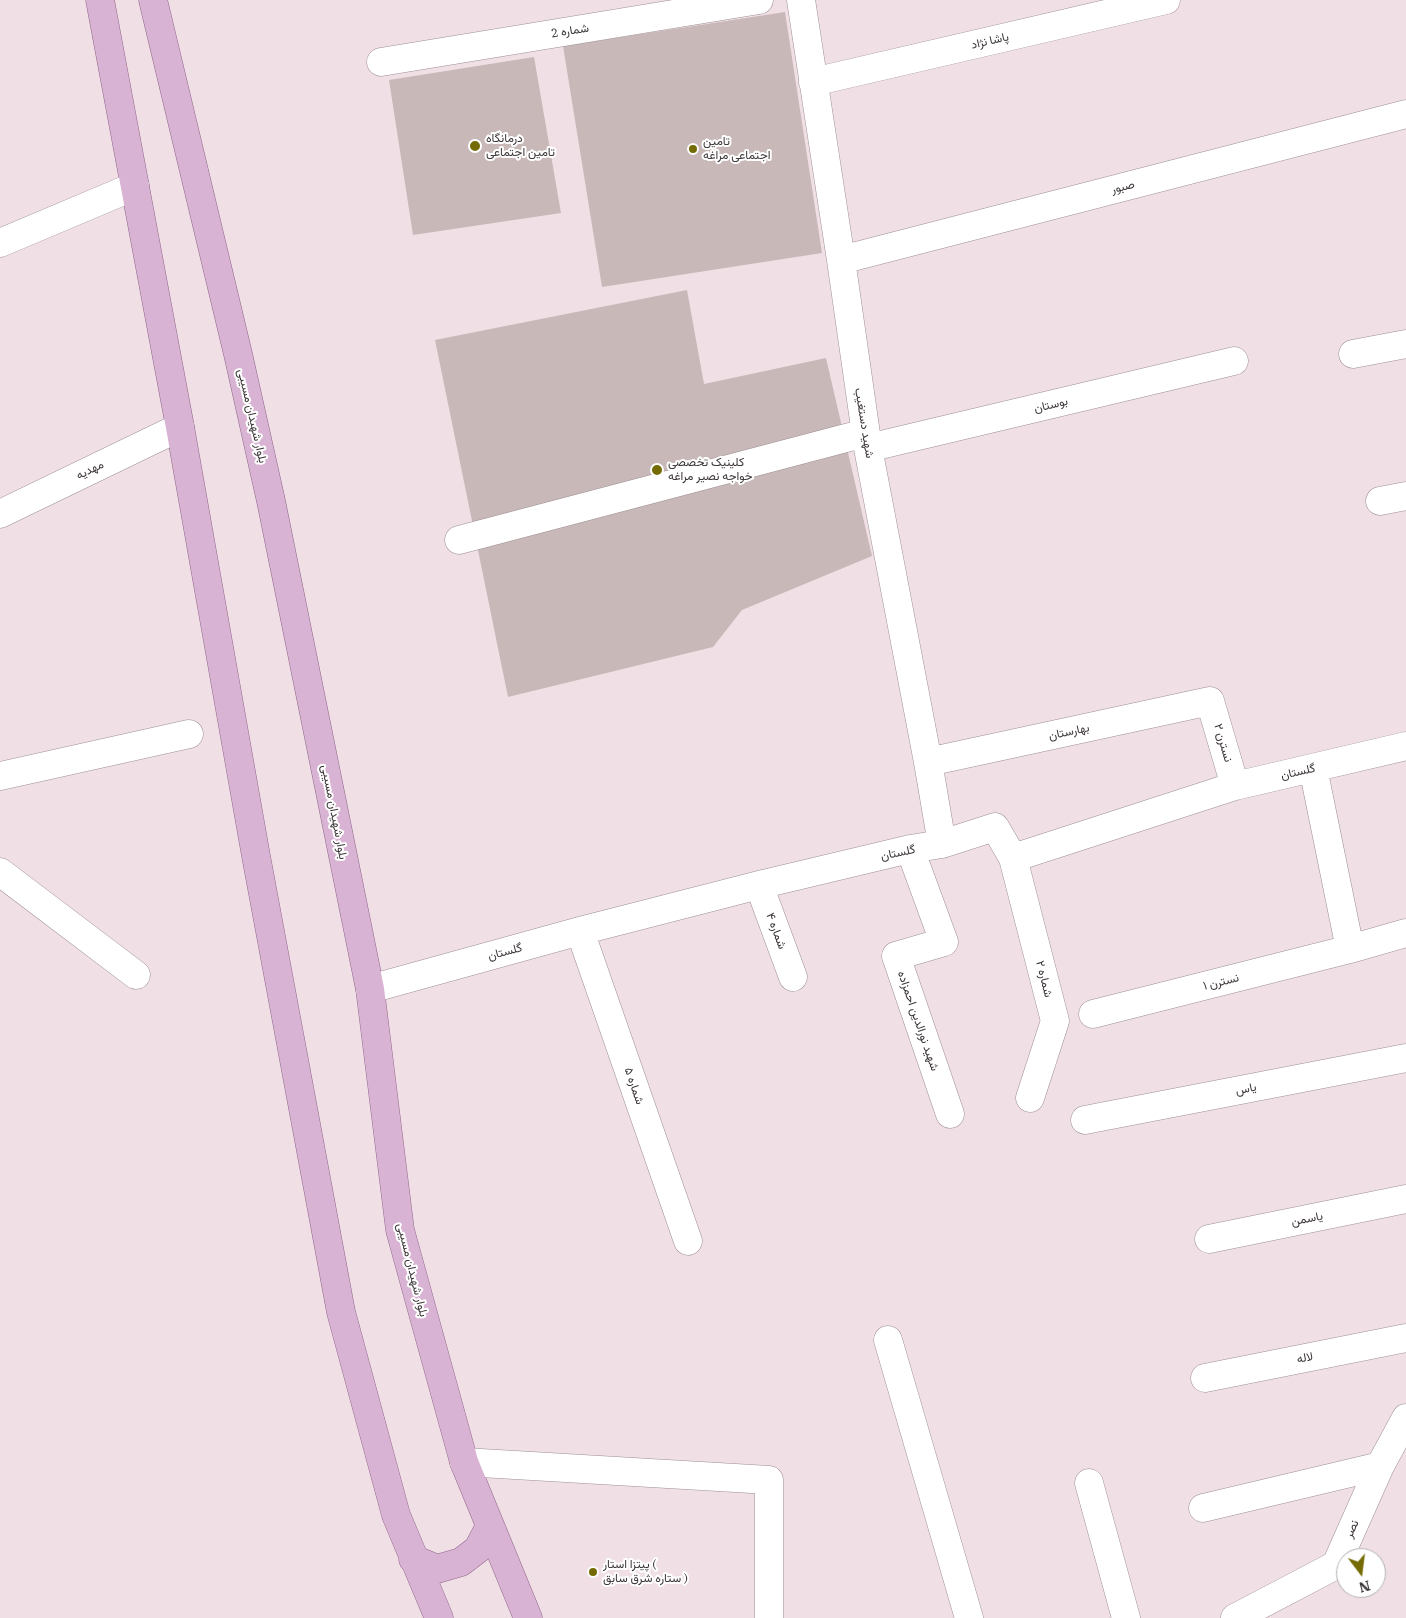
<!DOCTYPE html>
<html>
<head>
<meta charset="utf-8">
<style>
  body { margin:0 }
  #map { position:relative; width:1406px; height:1618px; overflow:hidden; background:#f0e0e6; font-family:"IBM Plex Serif",serif }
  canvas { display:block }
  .north { position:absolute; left:1336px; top:1548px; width:50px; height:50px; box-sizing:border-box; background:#fff; border:1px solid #b1afaf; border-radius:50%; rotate:165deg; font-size:14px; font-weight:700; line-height:20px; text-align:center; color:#3c3638 }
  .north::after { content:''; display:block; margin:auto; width:18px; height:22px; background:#756b04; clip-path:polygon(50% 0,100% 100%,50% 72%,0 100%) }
</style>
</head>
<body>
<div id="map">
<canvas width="1406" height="1618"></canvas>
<div class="north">N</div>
</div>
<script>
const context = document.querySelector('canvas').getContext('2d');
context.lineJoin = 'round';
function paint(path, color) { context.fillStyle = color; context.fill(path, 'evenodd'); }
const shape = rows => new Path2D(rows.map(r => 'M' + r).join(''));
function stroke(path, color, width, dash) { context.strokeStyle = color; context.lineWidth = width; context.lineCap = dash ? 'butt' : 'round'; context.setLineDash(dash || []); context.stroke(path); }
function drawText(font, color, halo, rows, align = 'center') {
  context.font = font + ' "IBM Plex Serif",Vazirmatn,serif'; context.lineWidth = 4; context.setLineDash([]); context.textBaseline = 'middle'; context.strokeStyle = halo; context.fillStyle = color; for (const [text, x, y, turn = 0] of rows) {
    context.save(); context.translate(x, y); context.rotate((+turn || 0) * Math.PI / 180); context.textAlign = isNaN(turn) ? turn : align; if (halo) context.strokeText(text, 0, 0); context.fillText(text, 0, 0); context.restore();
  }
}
paint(shape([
  [785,12,822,253,602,287,563,46],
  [534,57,561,213,413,235,389,80],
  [687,290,704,384,826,358,872,556,742,610,713,647,508,697,435,340]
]), '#c8b8b8');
const minor = shape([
  [801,0,841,260,868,448,928,762,942,844],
  [381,62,759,0],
  [813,82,1166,0],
  [0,243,135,186],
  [841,260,1406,114],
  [1353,354,1406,344],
  [868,448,1234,361],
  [1380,501,1406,496],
  [0,514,180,427],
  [459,540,865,433],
  [928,762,1210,701,1235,786],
  [1313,768,1350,949],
  [0,776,189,734],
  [910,849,944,942,896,956,950,1114],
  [1013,858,1055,1021,1030,1098],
  [0,872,136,975],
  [759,885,793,977],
  [580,931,688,1241],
  [370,989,580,931,759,885,910,849,942,844,995,827,1013,858,1235,786,1406,746],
  [1093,1014,1350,949,1406,933],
  [1085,1120,1406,1058],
  [1209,1239,1406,1199],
  [888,1340,969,1618],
  [1205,1378,1406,1338],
  [464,1462,769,1480,769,1618],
  [1089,1483,1126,1618],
  [1203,1508,1380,1466],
  [1235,1618,1336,1565,1380,1466,1406,1418]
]);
const major = shape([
  [100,0,180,427,256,856,341,1312,396,1515,439,1618],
  [153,0,238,354,271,501,370,989,400,1230,464,1462,528,1618],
  [413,1559,437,1569,461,1562,478,1549,490,1526]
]);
stroke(minor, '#9e8f95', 29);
stroke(major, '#91678b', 29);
stroke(minor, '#fff', 28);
stroke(major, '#d9b3d4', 28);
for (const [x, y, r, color] of [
  [475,146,6,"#756b04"],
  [693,149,5,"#756b04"],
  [657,470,6,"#756b04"],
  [593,1572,5,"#756b04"]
]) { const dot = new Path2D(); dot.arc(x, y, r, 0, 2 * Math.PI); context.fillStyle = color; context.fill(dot); stroke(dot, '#fff', 2); }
drawText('12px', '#3c3638', '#fff', [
  ["شماره 2",570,31,-9],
  ["پاشا نژاد",990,41,-13],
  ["صبور",1123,187,-14],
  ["بوستان",1051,405,-13],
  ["بلوار شهیدان مسیبی",252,416,77],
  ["شهید دستغیب",864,423,81],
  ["مهدیه",90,470,-26],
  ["بهارستان",1069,732,-12],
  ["نسترن ۲",1223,743,74],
  ["گلستان",1298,772,-13],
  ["بلوار شهیدان مسیبی",334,812,79],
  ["گلستان",898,853,-12],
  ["شماره ۴",776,931,70],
  ["گلستان",505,952,-15],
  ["شماره ۲",1044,979,76],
  ["نسترن ۱",1221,982,-14],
  ["شهید نورالدین احمزاده",918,1021,71],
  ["شماره ۵",634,1086,71],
  ["یاس",1246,1089,-11],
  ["یاسمن",1307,1219,-11],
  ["بلوار شهیدان مسیبی",412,1270,76],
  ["لاله",1305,1358,-11],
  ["نصر",1352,1529,-66]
]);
drawText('12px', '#3c3638', '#fff', [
  ["درمانگاه",486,139],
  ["تامین اجتماعی",486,153],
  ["تامین",703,142],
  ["اجتماعی مراغه",703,156],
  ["کلینیک تخصصی",668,463],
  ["خواجه نصیر مراغه",668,477],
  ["پیتزا استار (",603,1565],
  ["ستاره شرق سابق )",603,1579]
], 'left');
</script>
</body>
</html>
